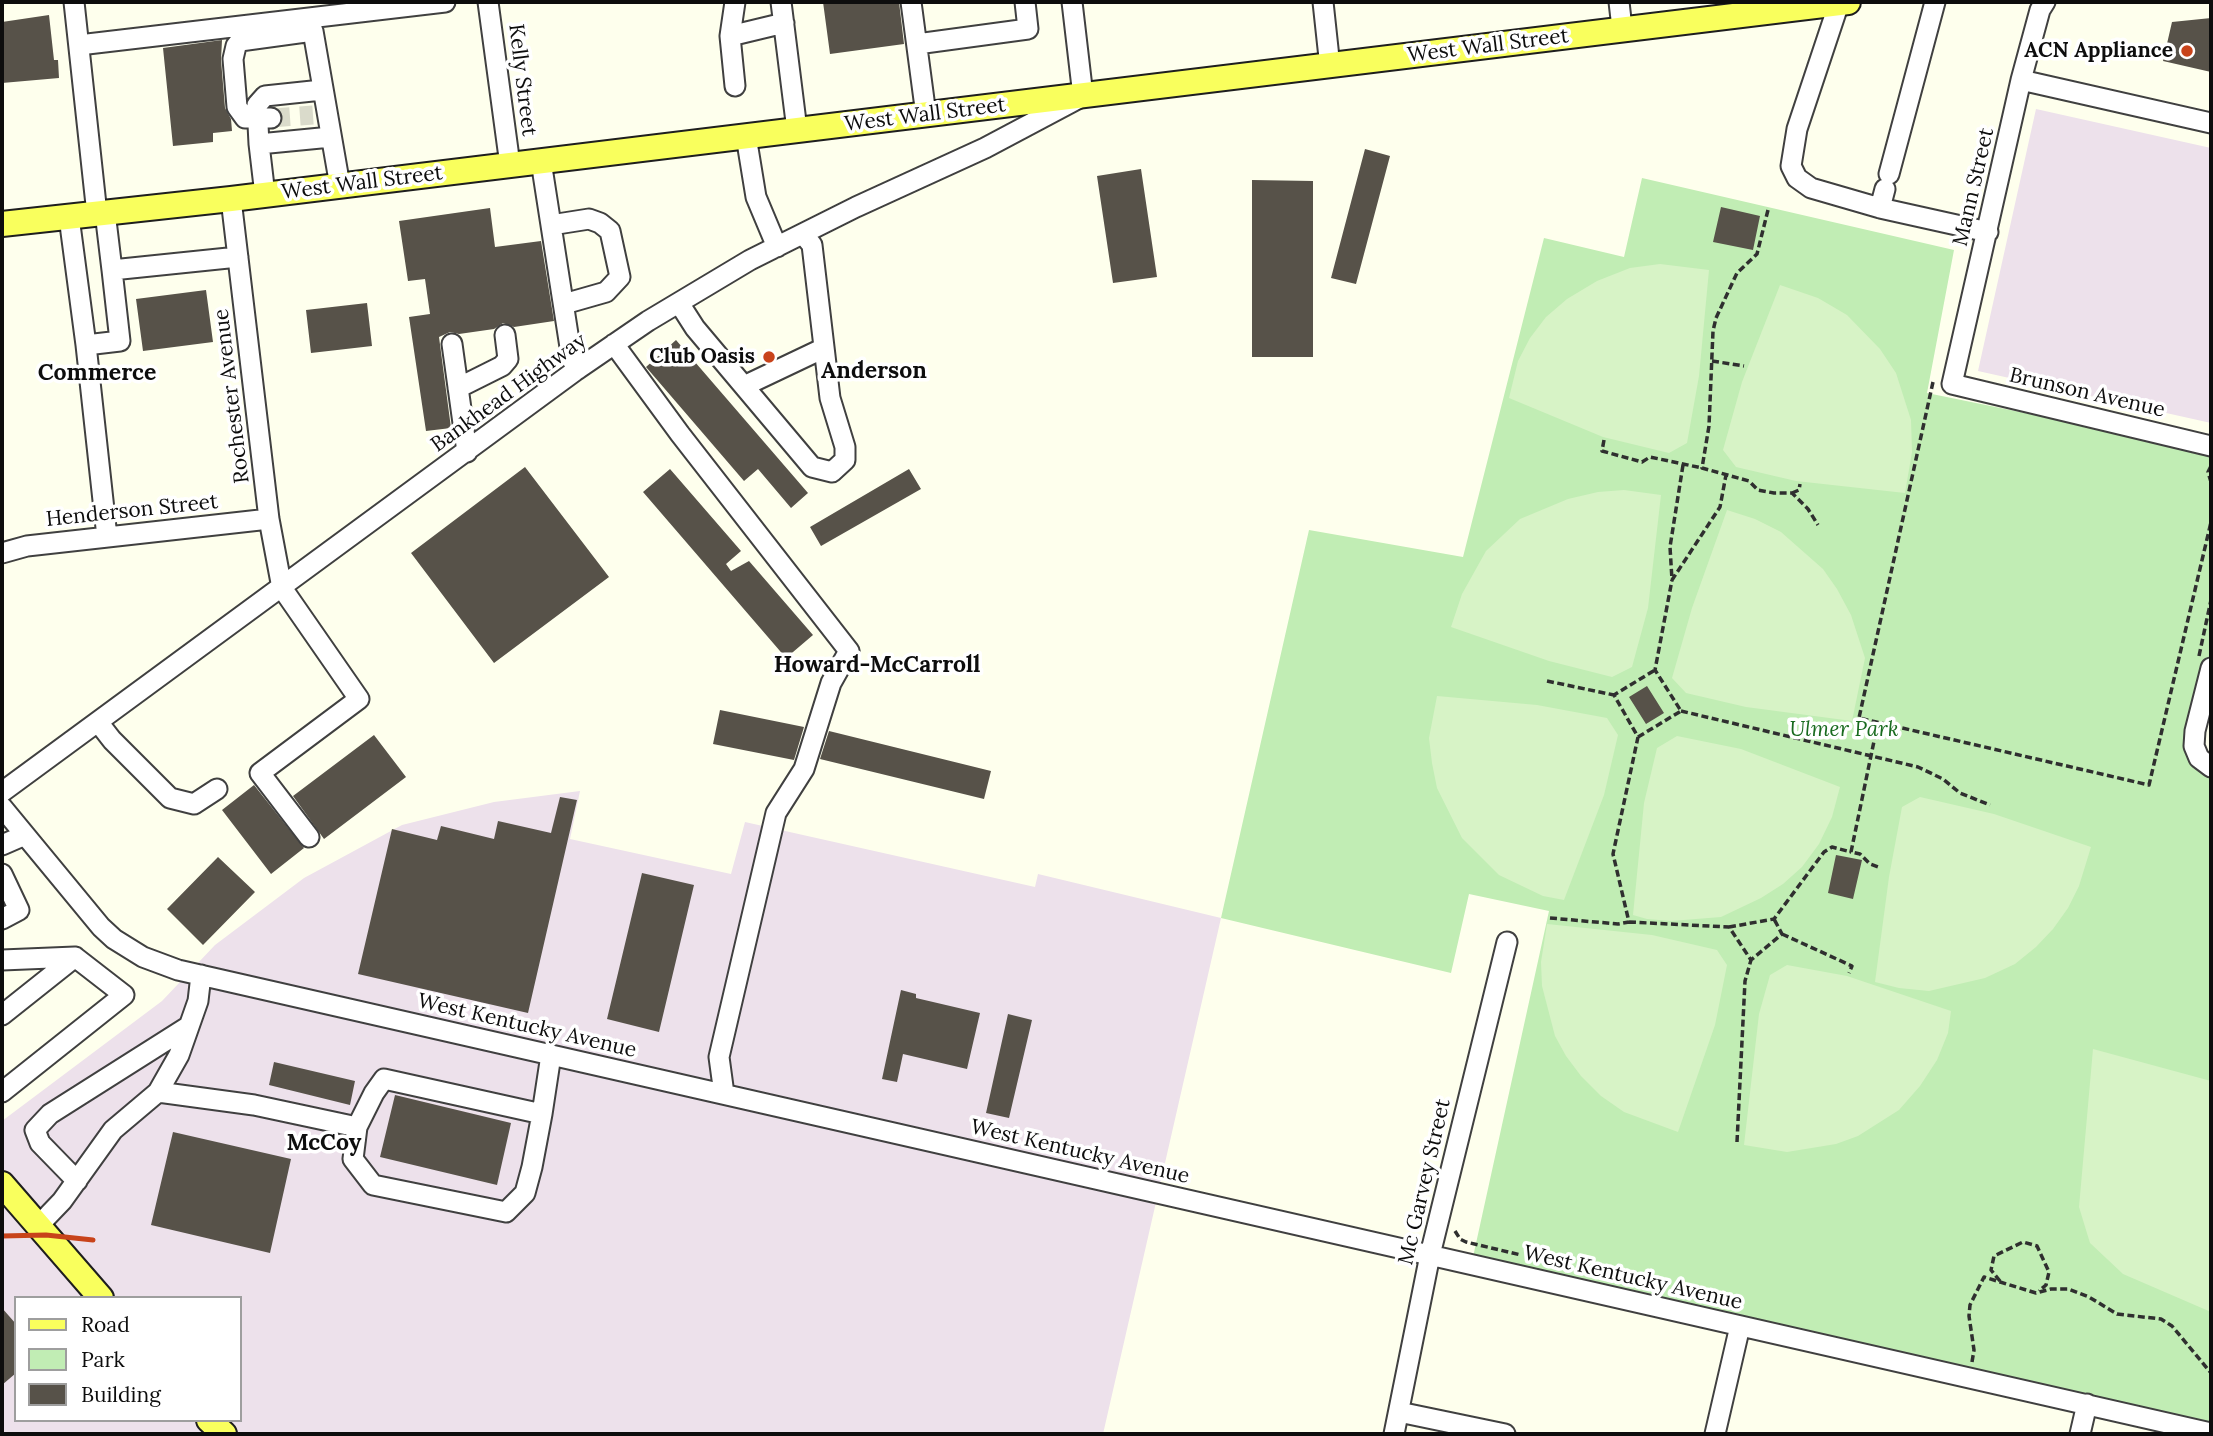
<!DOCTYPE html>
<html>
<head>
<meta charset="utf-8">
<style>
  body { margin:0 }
  #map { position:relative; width:2213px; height:1436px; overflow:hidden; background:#feffed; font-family:Lora,serif }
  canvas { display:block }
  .frame { position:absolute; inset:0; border:4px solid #0d0d0d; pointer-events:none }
  .legend { position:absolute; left:14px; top:1296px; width:228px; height:126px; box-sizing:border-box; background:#fff; border:2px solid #9e9e9e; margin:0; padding:9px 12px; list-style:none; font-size:21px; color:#0d0d0d }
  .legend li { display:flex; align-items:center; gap:14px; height:35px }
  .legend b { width:35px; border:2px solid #9e9e9e }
</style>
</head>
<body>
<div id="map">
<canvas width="2213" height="1436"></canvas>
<div class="frame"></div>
<ul class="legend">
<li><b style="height:9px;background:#f9ff5d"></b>Road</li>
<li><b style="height:19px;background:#c1edb4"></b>Park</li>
<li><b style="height:19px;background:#575249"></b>Building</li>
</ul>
</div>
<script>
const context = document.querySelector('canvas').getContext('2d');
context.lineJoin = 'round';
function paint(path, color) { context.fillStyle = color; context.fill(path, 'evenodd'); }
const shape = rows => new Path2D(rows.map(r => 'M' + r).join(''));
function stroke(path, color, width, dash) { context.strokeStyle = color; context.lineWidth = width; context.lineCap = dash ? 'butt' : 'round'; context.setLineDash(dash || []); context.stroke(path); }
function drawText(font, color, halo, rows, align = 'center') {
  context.font = font + ' Lora,serif'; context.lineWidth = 7; context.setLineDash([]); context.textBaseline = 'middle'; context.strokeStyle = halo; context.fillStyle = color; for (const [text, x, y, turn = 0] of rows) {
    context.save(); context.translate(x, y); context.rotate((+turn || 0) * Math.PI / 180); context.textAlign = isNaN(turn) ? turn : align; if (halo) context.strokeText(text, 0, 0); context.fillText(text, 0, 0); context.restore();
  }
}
paint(shape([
  [2036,109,2211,148,2211,423,1978,371],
  [580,791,570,839,731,874,745,822,1035,887,1038,874,1221,918,1103,1434,2,1434,2,1121,162,1001,215,945,304,878,402,825,494,802],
  [16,1298,240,1298,240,1420,16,1420]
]), '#ede1eb');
paint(shape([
  [1642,178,1954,250,1927,393,2211,451,2211,654,2190,744,2211,769,2211,1426,1473,1257,1549,911,1469,894,1451,973,1221,918,1309,530,1463,557,1544,238,1624,257]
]), '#c1edb4');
paint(shape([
  [1660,264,1709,270,1699,376,1687,443,1669,453,1603,437,1509,398,1518,361,1530,338,1546,317,1567,299,1597,281,1630,268],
  [1780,285,1818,298,1847,315,1880,349,1896,373,1911,420,1912,452,1905,493,1796,481,1736,467,1723,450,1742,382],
  [1624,490,1661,495,1648,608,1632,667,1612,677,1549,661,1451,627,1462,594,1486,551,1520,519,1568,499,1598,492],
  [1727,510,1755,519,1781,532,1823,569,1837,589,1851,615,1865,658,1852,721,1746,707,1686,693,1672,678,1692,608],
  [1437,696,1537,705,1607,718,1618,735,1604,795,1564,900,1543,896,1499,875,1462,838,1437,788,1432,763,1429,738],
  [1677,736,1741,749,1840,787,1832,817,1819,844,1802,867,1783,884,1761,898,1721,917,1671,921,1647,919,1633,915,1644,803,1657,748],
  [1920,797,1994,814,2091,847,2079,886,2068,908,2053,929,2036,947,2015,964,1985,978,1929,991,1899,988,1875,982,1889,877,1902,807],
  [1547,924,1652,935,1717,950,1727,965,1715,1025,1678,1132,1624,1112,1601,1096,1581,1076,1566,1056,1555,1036,1542,986,1541,962],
  [1787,965,1847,976,1951,1011,1948,1033,1937,1060,1920,1086,1899,1110,1858,1136,1836,1144,1787,1152,1744,1145,1759,1014,1770,975],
  [2093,1049,2211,1081,2211,1312,2123,1274,2090,1243,2079,1207]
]), '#d7f3c6');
paint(shape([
  [823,2,899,2,904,44,830,54],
  [49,15,54,60,58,60,59,78,2,83,2,22],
  [2211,18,2211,72,2163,61,2172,22],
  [222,40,221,60,225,108,231,119,232,131,213,133,213,142,173,146,163,48],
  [1365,149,1390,156,1356,284,1331,278],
  [1141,169,1157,277,1113,283,1097,176],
  [1252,180,1313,181,1313,357,1252,357],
  [1721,207,1760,216,1753,250,1713,242],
  [490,208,495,247,541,241,554,321,514,327,503,323,494,329,459,334,450,332,439,337,451,428,426,431,409,317,430,314,425,279,408,281,399,221],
  [206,290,213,342,143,351,136,299],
  [367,303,372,346,311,353,306,310],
  [676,340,808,493,791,508,758,469,744,481,646,367],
  [525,467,609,577,494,663,411,553],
  [670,469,741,551,726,564,731,571,749,561,813,635,786,658,643,492],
  [909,469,921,489,821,546,810,527],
  [1647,686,1664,713,1646,724,1629,697],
  [720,710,804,727,794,760,713,744],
  [829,731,991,771,984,799,820,759],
  [374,735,406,777,324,839,293,796],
  [254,785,304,848,271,874,222,810],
  [560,797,577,800,528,1013,358,974,392,829,437,840,441,826,494,839,498,821,551,833],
  [1836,855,1862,860,1853,899,1828,893],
  [218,857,255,892,203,945,167,909],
  [642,873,694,885,659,1032,607,1019],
  [901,990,916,994,916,998,980,1013,967,1069,903,1054,897,1082,882,1079],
  [1008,1014,1032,1020,1009,1118,986,1113],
  [274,1062,355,1081,350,1105,269,1085],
  [395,1095,511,1123,497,1185,380,1157],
  [173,1132,291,1159,270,1253,151,1225],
  [2,1308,16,1324,16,1373,2,1385]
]), '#575249');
stroke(shape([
  [271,118,313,115]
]), '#dadbcb', 19, [19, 10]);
const minor = shape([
  [74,2,97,214],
  [488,2,510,165],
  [781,2,797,130],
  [911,2,926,115],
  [1323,2,1330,67],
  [1619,2,1622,28],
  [2045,2,2040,10,2021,80,1952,384,2211,446],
  [1839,3,1797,129,1791,166,1797,178,1811,188,1880,208],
  [730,36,735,2],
  [917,44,1028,29,1025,2],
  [79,45,445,2],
  [2021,80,2211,123],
  [735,86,730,36,784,23],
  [271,118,245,118,237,107,233,59,236,46,240,41,313,31,340,186],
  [746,136,756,197,777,247],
  [259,144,331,137],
  [541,161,572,360,578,369],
  [1889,174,1935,2],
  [1885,189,1880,208,1988,232],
  [265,195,259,144,257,105,265,96,322,90],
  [231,199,269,519,282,588,359,699,260,773,309,837],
  [105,212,112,270,238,257],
  [69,217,86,345,120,341,112,270],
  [551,225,589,219,600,223,610,231,620,277,606,292,564,304],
  [679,303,695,328,812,467,832,472,845,460,845,447,830,398,812,245,803,234],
  [452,344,467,452],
  [614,344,680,434,849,651,831,683,804,769,776,813,719,1057,724,1094],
  [86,345,107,537],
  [744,386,824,348],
  [458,388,502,366,508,359,505,335],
  [2,553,27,546,269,519],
  [2211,668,2195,731,2194,746,2199,758,2211,767],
  [98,722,112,740,170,798,194,804,217,789],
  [2,792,575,371,648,321,750,260,856,207,985,148,1083,96,1072,2],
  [2,807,101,927,114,939,143,957,178,970,2211,1433],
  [2,845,25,835],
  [2,874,19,910,2,919],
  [2,960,75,957,124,995,2,1092],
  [2,1015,75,957],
  [158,1092,254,1105,357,1127,374,1093,384,1079,542,1114,551,1055],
  [357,1127,353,1159,373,1185,506,1212,525,1193,532,1167,542,1114],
  [77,1181,40,1143,35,1130,50,1114,189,1026],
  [38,1226,62,1201,113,1130,158,1092,179,1055,198,1001,201,975],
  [1399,1412,1505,1434],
  [1394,1434,1430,1255,1507,942],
  [1715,1434,1740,1326],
  [2080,1434,2087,1404]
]);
const major = shape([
  [2,224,231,199,1848,2],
  [2,1184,101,1298],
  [209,1420,224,1434]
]);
stroke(minor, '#404040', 23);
stroke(major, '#1e1e1e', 28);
stroke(shape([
  [1768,210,1757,254,1737,273,1716,318,1713,331,1709,426,1702,468,1749,481,1758,490,1774,493,1792,493,1808,509,1818,525],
  [1712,361,1744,366],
  [1933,382,1859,718,2149,785,2211,522],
  [1604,440,1602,451,1642,462,1650,457,1702,468],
  [1683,465,1670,547,1672,580,1720,507,1726,475],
  [2211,466,2208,472,2211,482],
  [1792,493,1799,490,1800,484],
  [2199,656,2211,600],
  [1547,681,1614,695],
  [1681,711,1918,767,1943,779,1960,793,1990,805],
  [1878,722,1851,852,1860,854,1870,864,1881,868],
  [1638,737,1681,711,1655,670,1672,580],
  [1550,918,1618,924,1629,922,1613,854,1638,737,1614,695,1655,670],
  [1629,922,1729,927,1751,960,1782,934,1774,919],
  [1729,927,1774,919,1824,852,1832,847,1851,852],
  [1782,934,1852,966,1849,973],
  [1737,1142,1745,981,1751,960],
  [1455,1231,1460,1239,1466,1242,1521,1255],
  [2000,1281,1991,1270,1994,1256,2023,1242,2037,1246,2049,1272,2046,1285,2039,1291],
  [1972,1362,1974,1350,1969,1316,1970,1305,1984,1277,2036,1293,2051,1289,2068,1289,2089,1297,2117,1314,2161,1319,2172,1326,2211,1373]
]), '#2f2f2f', 3.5, [7, 3.5]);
stroke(minor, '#fff', 19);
stroke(major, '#f9ff5d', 24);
stroke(shape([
  [2,1236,46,1235,93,1240]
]), '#c8431a', 5);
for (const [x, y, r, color] of [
  [2187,51,7,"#c8431a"],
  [769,357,7,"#c8431a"]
]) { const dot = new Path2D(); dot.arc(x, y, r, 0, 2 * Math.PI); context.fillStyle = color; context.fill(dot); stroke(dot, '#fff', 2.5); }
drawText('21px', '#0d0d0d', '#fff', [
  ["West Wall Street",1488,46,-7],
  ["Kelly Street",522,80,83],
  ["West Wall Street",925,115,-7],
  ["West Wall Street",362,183,-7],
  ["Mann Street",1974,187,-77],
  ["Bankhead Highway",509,393,-36],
  ["Brunson Avenue",2087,393,13],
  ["Rochester Avenue",232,396,-97],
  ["Henderson Street",132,511,-6],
  ["West Kentucky Avenue",527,1026,13],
  ["West Kentucky Avenue",1080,1152,13],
  ["Mc Garvey Street",1425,1182,-77],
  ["West Kentucky Avenue",1633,1278,13]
]);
drawText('bold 21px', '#0d0d0d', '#fff', [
  ["ACN Appliance",2173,51],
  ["Club Oasis",755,357]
], 'right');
drawText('italic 21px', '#186a1e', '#fff', [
  ["Ulmer Park",1844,730]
]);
drawText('bold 23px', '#0d0d0d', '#fff', [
  ["Anderson",874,371],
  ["Commerce",97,373],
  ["Howard-McCarroll",877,665],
  ["McCoy",324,1143]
]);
</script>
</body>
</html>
